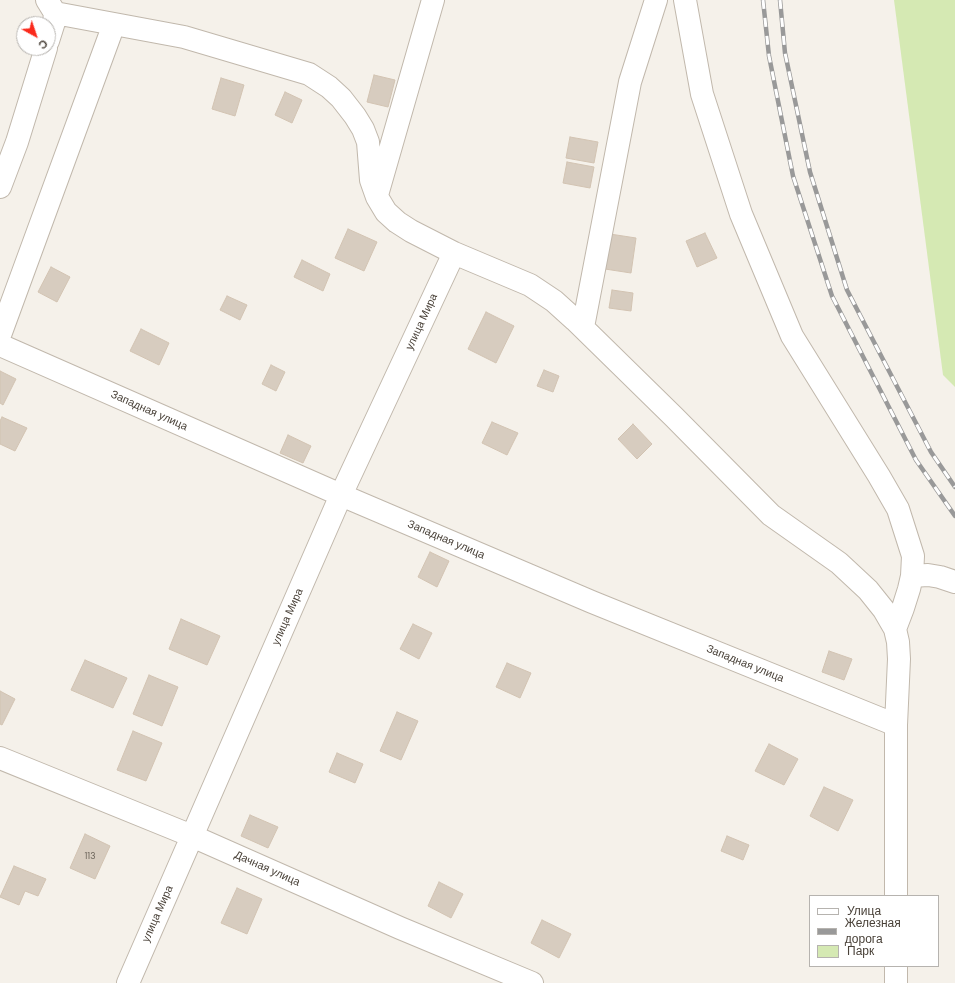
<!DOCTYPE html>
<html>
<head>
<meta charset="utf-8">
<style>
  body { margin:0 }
  #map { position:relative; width:955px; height:983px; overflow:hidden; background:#f5f1ea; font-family:"DM Sans",sans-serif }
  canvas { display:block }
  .legend { position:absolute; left:809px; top:895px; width:130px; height:72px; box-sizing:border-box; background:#fff; border:1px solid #b6b3af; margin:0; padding:5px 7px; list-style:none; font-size:12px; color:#494138 }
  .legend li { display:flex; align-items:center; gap:8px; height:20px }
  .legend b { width:20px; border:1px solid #b6b3af }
  .north { position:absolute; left:16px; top:16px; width:40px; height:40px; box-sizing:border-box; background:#fff; border:1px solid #b6b3af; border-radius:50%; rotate:140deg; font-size:11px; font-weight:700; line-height:16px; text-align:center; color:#494138 }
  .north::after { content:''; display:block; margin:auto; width:14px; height:18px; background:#fa2a1c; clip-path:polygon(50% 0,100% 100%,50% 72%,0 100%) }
</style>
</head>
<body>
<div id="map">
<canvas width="955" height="983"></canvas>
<ul class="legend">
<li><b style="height:5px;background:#fff"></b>Улица</li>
<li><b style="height:5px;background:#999"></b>Железная дорога</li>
<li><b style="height:11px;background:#d5e9b3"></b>Парк</li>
</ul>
<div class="north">С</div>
</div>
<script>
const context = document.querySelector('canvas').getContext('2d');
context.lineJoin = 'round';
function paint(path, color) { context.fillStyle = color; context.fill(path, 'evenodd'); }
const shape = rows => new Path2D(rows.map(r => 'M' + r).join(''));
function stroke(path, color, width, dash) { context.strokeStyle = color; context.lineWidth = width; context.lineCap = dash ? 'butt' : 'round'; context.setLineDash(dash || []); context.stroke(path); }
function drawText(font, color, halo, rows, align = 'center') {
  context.font = font + ' "DM Sans",sans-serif'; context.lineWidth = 4; context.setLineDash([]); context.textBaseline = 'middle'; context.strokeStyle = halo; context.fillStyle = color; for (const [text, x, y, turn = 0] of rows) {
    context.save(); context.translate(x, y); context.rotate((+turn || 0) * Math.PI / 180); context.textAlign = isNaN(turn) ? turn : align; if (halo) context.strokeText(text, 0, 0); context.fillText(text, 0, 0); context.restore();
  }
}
paint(shape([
  [894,0,955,0,955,387,943,375]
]), '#d5e9b3');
const building = shape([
  [374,75,395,80,388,107,367,102,374,75],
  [221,78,244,85,235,116,212,109,221,78],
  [285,92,302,100,292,123,275,115,285,92],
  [570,137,598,142,594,163,566,158,570,137],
  [567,162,594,167,590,188,563,183,567,162],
  [348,229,377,242,364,271,335,258,348,229],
  [705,233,717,258,697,267,686,241,705,233],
  [610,234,636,238,631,273,605,269,610,234],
  [302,260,330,274,323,291,294,277,302,260],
  [51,267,70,277,57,302,38,292,51,267],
  [612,290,633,293,631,311,609,308,612,290],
  [227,296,247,305,240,320,220,310,227,296],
  [486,312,514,326,496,363,468,349,486,312],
  [141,329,169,343,159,365,130,351,141,329],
  [271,365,285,372,276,391,262,384,271,365],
  [544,370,559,376,553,392,537,386,544,370],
  [0,371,16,379,3,405,0,403,0,371],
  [2,417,27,428,15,451,0,444,0,421,2,417],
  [492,422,518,433,507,455,482,443,492,422],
  [633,424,652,444,637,459,618,439,633,424],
  [288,435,311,446,303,463,280,453,288,435],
  [430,552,449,561,437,587,418,577,430,552],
  [181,619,220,636,207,665,169,649,181,619],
  [413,624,432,633,419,659,400,649,413,624],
  [829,651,852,659,844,680,822,672,829,651],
  [85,660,127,678,113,708,71,690,85,660],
  [507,663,531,673,520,698,496,687,507,663],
  [149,675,178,687,162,726,133,714,149,675],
  [0,691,15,699,2,725,0,724,0,691],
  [397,712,418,721,401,760,380,751,397,712],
  [133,731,162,743,146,781,117,770,133,731],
  [769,744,798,759,784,785,755,771,769,744],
  [337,753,363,764,355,783,329,772,337,753],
  [824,787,853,800,838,831,810,816,824,787],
  [250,815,278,827,268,848,241,836,250,815],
  [85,834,110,846,95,879,70,868,85,834],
  [727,836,749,845,743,860,721,851,727,836],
  [14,866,46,879,38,896,25,891,19,905,0,897,14,866],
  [439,882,463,894,451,918,428,906,439,882],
  [237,888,262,899,247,934,221,923,237,888],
  [542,920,571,934,559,958,531,943,542,920]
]);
paint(building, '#d7ccbf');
stroke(building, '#d2c3b2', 1);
const minor = shape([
  [47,0,55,13,54,22,48,41],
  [685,0,702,94,741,214,792,336,879,476,898,509,913,556,912,576,909,589,903,608,895,629],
  [55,13,184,37,309,74,329,87,341,98,355,116,363,129,368,142,371,180,377,197,386,212,397,222,411,231,454,253,530,285,554,301,575,320,674,417,771,515,839,563,868,590,884,610,895,629,898,642,899,659,896,725,896,896],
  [0,187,17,142,46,48],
  [377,195,433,0],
  [583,327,630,82,656,0],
  [0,335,114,24],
  [0,345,341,495,592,602,896,725],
  [912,576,928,575,940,577,955,582],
  [0,758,192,836,400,928,532,983],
  [128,983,341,495,454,253],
  [896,983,896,966]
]);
stroke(minor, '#c1b8ac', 24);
stroke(minor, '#fff', 22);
const rail = shape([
  [763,0,769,56,793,176,832,296,916,460,955,516],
  [780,0,785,53,810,172,847,290,931,452,955,487]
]);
stroke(rail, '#999', 4.5);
stroke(rail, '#fff', 3, [9]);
drawText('9px', '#6c645a', null, [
  ["113",90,857]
]);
drawText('11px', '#494138', '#fff', [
  ["улица Мира",422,322,-65],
  ["Западная улица",149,411,24],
  ["Западная улица",446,540,23],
  ["улица Мира",288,617,-66],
  ["Западная улица",745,664,22],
  ["Дачная улица",267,869,24],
  ["улица Мира",158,914,-66]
]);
</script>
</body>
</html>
